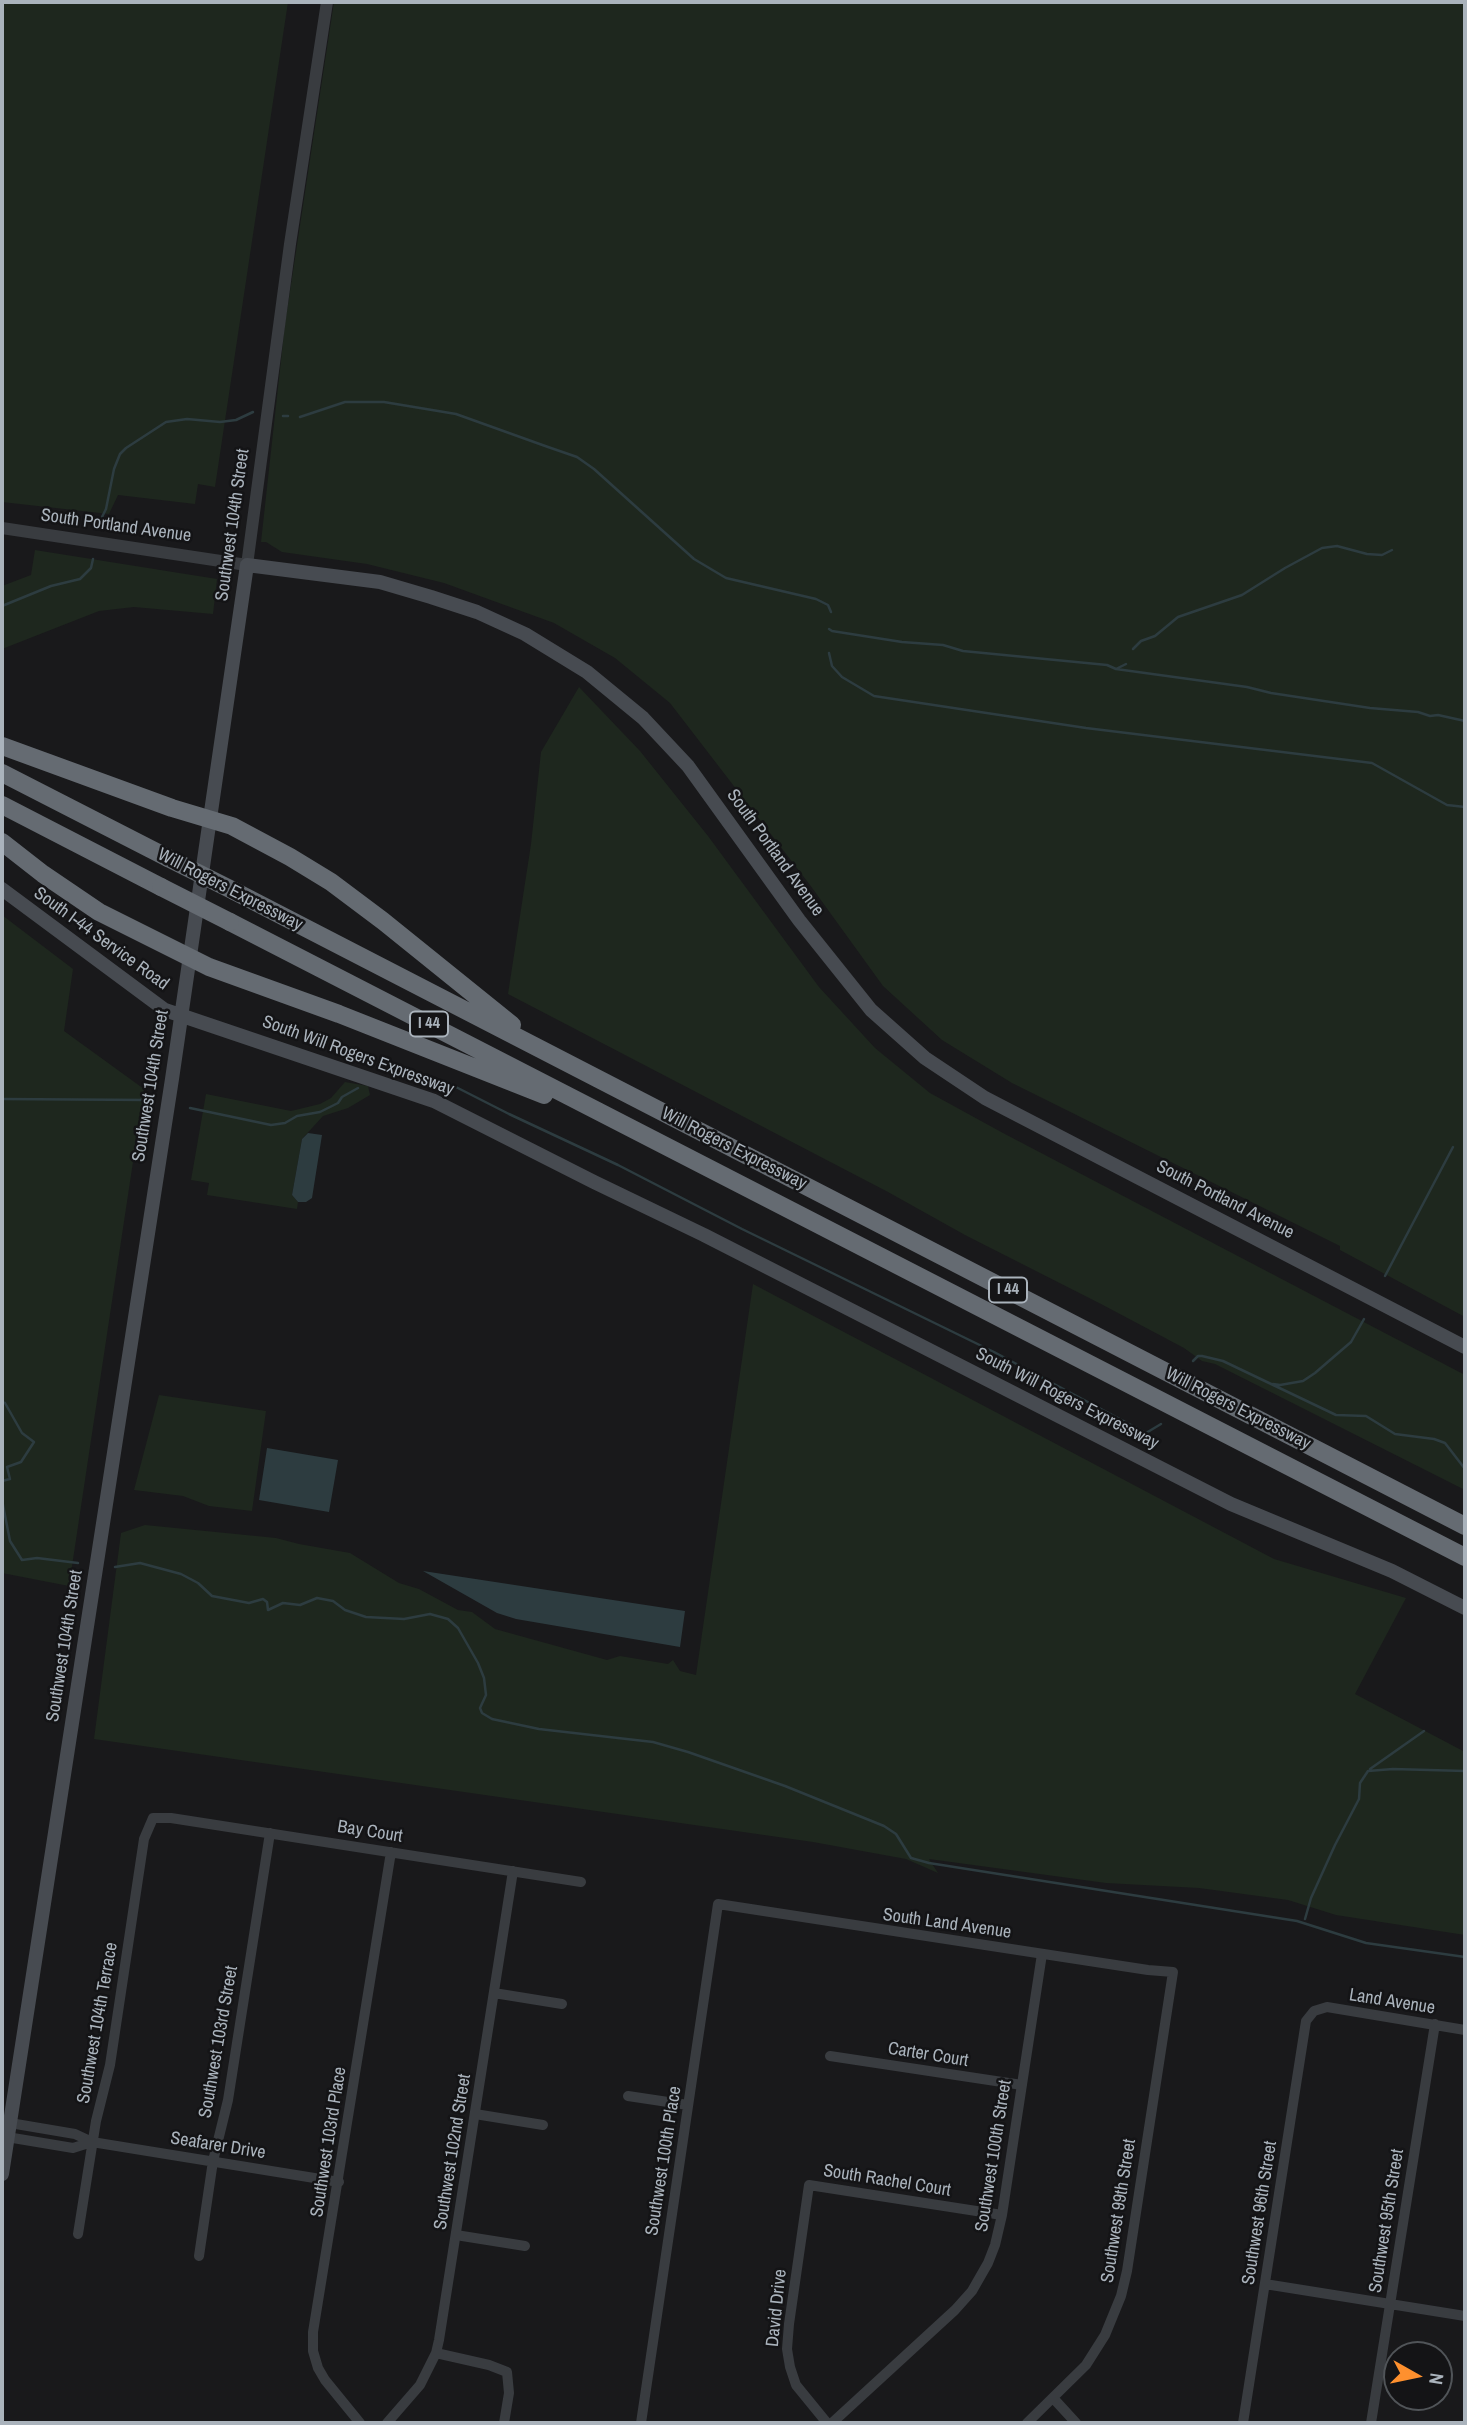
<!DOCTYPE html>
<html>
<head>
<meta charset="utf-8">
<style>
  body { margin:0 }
  #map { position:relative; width:1467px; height:2425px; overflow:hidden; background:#19191b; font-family:"Archivo Narrow",sans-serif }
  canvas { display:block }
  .frame { position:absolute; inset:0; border:4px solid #aab3bc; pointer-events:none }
  .north { position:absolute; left:1383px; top:2341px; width:70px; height:70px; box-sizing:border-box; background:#141416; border:2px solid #505458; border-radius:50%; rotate:99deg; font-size:19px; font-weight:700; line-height:28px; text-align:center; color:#aab3bc }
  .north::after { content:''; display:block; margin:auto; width:24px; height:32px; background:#fe902e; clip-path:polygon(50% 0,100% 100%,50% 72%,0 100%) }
</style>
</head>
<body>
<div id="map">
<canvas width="1467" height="2425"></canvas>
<div class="frame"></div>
<div class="north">N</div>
</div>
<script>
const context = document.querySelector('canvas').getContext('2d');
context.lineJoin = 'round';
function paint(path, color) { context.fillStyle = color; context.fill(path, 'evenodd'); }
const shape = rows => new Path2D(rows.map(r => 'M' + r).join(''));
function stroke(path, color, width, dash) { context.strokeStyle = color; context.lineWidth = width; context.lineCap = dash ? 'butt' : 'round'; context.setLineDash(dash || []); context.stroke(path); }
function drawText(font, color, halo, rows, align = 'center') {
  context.font = font + ' "Archivo Narrow",sans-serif'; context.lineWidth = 5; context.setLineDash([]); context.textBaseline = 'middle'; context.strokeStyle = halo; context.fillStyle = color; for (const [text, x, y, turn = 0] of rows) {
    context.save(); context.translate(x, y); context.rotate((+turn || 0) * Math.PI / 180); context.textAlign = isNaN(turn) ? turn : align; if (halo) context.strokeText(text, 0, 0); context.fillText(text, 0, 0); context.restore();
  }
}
paint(shape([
  [2,2,288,2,215,487,198,484,195,504,118,495,109,514,2,502],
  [334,2,1465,2,1465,1317,1340,1250,1340,1246,1012,1083,942,1040,883,986,810,885,670,703,615,658,554,623,444,583,367,564,282,552,266,542,261,542,285,324],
  [35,550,217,579,213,614,134,607,99,611,2,649,2,586,31,575],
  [579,687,640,751,708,836,819,987,875,1048,930,1093,1003,1133,1465,1375,1465,1490,1215,1364,1202,1361,1184,1348,1101,1304,965,1235,888,1192,508,994,531,844,541,752],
  [2,915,73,969,64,1031,144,1089,69,1586,2,1573],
  [345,1082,368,1086,370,1095,348,1108,323,1116,302,1139,292,1195,298,1202,297,1209,207,1195,209,1183,191,1180,206,1094,291,1111,320,1104,331,1098],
  [753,1284,1274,1559,1406,1598,1355,1694,1465,1752,1465,1935,1336,1915,1288,1900,1199,1888,1106,1883,929,1859,938,1873,906,1859,813,1842,94,1739,121,1533,145,1525,276,1538,299,1544,350,1553,399,1583,419,1589,458,1610,472,1612,495,1629,607,1660,620,1656,668,1664,673,1660,680,1671,696,1675],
  [159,1395,266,1411,252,1511,209,1506,183,1496,134,1490]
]), '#1e271e');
paint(shape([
  [308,1133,322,1135,312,1198,306,1202,298,1202,292,1195,302,1139],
  [267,1448,338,1460,329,1512,259,1500],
  [423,1571,685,1611,680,1647,516,1619,497,1613]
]), '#2d3c40');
stroke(shape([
  [283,416,288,416],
  [300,417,345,402,384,402,456,414,548,447,577,457,594,469,694,559,726,578,816,599,828,605,831,612],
  [97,527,106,509,114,469,120,454,126,448,166,422,187,419,220,422,236,420,253,412],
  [2,606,51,586,80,579,91,568,93,559],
  [829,629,832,631,902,642,943,645,963,651,1107,665,1116,669,1126,664],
  [1133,649,1141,641,1155,636,1178,617,1242,595,1285,568,1322,548,1337,546,1367,554,1382,555,1392,550],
  [829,653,832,666,842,677,874,696,1086,728,1372,763,1447,805,1465,807],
  [1116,669,1247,687,1271,693,1370,708,1418,712,1430,716,1438,715,1465,721],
  [394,1067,448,1083,509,1114,618,1165,742,1229,994,1352,1146,1433,1161,1424],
  [2,1099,147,1100],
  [190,1108,271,1125,285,1123,297,1116,320,1112,338,1103,342,1097,358,1088],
  [1385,1276,1453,1147],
  [1193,1361,1198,1356,1202,1356,1223,1361,1336,1415,1366,1416,1395,1434,1434,1439,1445,1443,1465,1469],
  [1273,1384,1280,1385,1303,1381,1315,1373,1351,1342,1364,1319],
  [2,1402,5,1403,22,1433,34,1442,21,1462,7,1467,10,1479,2,1481],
  [2,1500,10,1541,22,1560,37,1558,78,1563],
  [115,1567,140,1563,181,1574,198,1583,212,1596,249,1603,263,1599,267,1602,268,1610,283,1603,300,1605,317,1598,333,1601,345,1610,366,1617,404,1619,430,1614,448,1619,458,1628,478,1663,484,1678,486,1695,480,1708,482,1713,492,1719,539,1729,653,1742,688,1752,785,1786,884,1826,896,1834,911,1858,929,1863,1297,1921,1366,1943,1465,1957],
  [1370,1769,1424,1731],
  [1305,1919,1311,1898,1335,1845,1359,1799,1360,1783,1368,1771,1393,1769,1465,1771]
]), '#2d3c40', 2.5);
stroke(shape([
  [494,1993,562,2004],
  [830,2056,1022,2085],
  [628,2096,688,2105],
  [475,2114,543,2125],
  [10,2123,75,2134,92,2142,339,2182],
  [7,2137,73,2148,92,2142],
  [78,2234,96,2121,110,2065,144,1839,153,1818,171,1818,581,1882],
  [456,2235,525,2246],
  [199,2256,213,2161,228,2100,270,1833],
  [1265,2284,1465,2316],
  [436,2353,489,2365,507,2372,509,2393,504,2423],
  [1054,2399,1076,2423],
  [360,2423,325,2380,318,2368,313,2351,313,2332,391,1852],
  [387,2423,420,2385,436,2353,439,2340,513,1871],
  [641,2423,718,1904,1148,1970,1173,1972,1127,2271,1121,2296,1105,2335,1086,2365,1027,2423],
  [827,2423,796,2385,790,2367,787,2349,789,2324,809,2185,1002,2215],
  [832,2423,955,2310,972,2291,988,2263,995,2245,1002,2215,1042,1954],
  [1243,2423,1306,2021,1314,2011,1327,2007,1465,2030],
  [1371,2423,1435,2024]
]), '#393c40', 10);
stroke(shape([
  [2,528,247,565,290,244,327,2]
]), '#393c40', 12);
stroke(shape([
  [2,889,165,1010,434,1101,594,1182,704,1235,1231,1504,1392,1571,1465,1608],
  [2,2174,172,1079,247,565,380,582,431,597,477,612,525,634,587,672,643,718,688,766,799,920,871,1010,925,1058,985,1098,1465,1347]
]), '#474b51', 14);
stroke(shape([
  [2,746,172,808,232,826,290,857,331,882,383,921,512,1025],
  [2,773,168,858],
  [2,805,161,887],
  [2,842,43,874,99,912,209,967,339,1014,544,1095],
  [234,891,1465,1526],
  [230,922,1465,1557]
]), '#656b72', 18);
stroke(shape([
  [168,858,234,891],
  [161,887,230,922]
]), '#656b72', 18);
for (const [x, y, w] of [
  [429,1024,38],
  [1008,1290,38]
]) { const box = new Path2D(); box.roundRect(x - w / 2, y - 12.5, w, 25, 5); context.fillStyle = '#141416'; context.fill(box); stroke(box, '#aab3bc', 2); }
drawText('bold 16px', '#aab3bc', null, [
  ["I 44",429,1024],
  ["I 44",1008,1290]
]);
drawText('18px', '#aab3bc', '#141416', [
  ["Southwest 104th Street",233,525,-82],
  ["South Portland Avenue",116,526,8],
  ["South Portland Avenue",775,853,54],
  ["Will Rogers Expressway",230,890,27],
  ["South I-44 Service Road",101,939,36],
  ["South Will Rogers Expressway",358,1056,20],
  ["Southwest 104th Street",151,1086,-81],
  ["Will Rogers Expressway",734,1149,27],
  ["South Portland Avenue",1225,1200,27],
  ["South Will Rogers Expressway",1067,1399,27],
  ["Will Rogers Expressway",1238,1409,27],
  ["Southwest 104th Street",65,1646,-81],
  ["Bay Court",370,1832,9],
  ["South Land Avenue",947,1924,8],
  ["Land Avenue",1392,2002,9],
  ["Southwest 104th Terrace",98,2023,-80],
  ["Southwest 103rd Street",219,2042,-80],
  ["Carter Court",928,2055,9],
  ["Southwest 103rd Place",329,2142,-81],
  ["Seafarer Drive",218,2146,9],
  ["Southwest 102nd Street",453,2152,-81],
  ["Southwest 100th Street",994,2156,-81],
  ["Southwest 100th Place",664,2161,-81],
  ["South Rachel Court",887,2181,9],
  ["Southwest 99th Street",1119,2211,-81],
  ["Southwest 96th Street",1260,2213,-81],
  ["Southwest 95th Street",1387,2221,-81],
  ["David Drive",777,2308,-84]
]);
</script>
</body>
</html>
